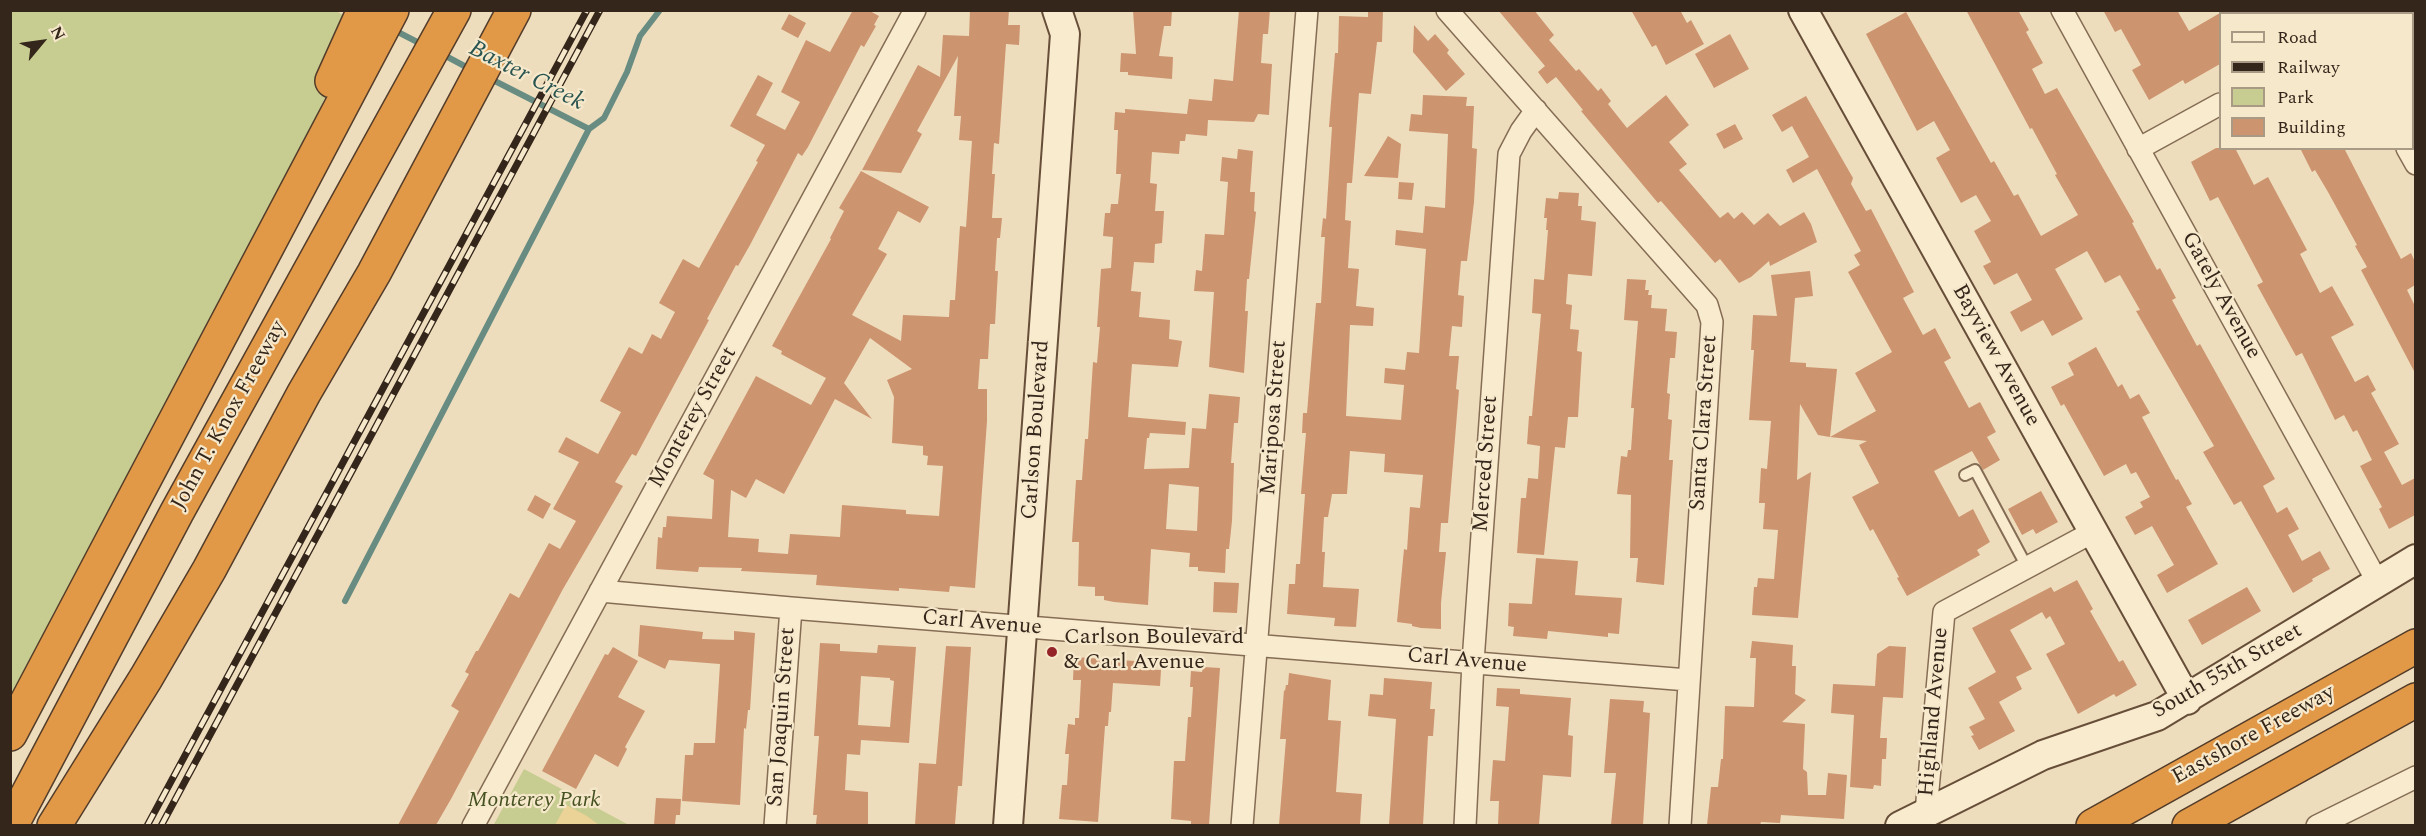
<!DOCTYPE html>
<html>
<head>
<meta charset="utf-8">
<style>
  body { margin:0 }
  #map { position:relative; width:2426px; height:836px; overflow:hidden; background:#eeddbc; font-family:Spectral,serif }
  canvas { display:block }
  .frame { position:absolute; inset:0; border:12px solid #34261a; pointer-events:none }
  .legend { position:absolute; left:2219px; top:12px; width:195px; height:138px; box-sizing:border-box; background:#f6e8cb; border:2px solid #a89a84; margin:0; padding:8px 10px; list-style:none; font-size:18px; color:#34261a }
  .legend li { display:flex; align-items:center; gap:12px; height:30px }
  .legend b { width:30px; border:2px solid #a89a84 }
  .north { position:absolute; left:12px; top:12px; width:60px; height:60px; -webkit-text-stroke:4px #f6e8cb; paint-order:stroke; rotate:61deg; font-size:16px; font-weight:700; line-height:24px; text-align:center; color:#34261a }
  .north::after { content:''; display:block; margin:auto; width:21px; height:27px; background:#34261a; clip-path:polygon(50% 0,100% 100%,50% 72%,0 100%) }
</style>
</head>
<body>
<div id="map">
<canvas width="2426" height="836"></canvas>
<div class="frame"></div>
<ul class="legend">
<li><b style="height:8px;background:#f9ebce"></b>Road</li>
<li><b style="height:8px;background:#34261a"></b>Railway</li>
<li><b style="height:16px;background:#c7cc90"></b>Park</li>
<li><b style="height:16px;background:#cd9470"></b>Building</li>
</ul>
<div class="north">N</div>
</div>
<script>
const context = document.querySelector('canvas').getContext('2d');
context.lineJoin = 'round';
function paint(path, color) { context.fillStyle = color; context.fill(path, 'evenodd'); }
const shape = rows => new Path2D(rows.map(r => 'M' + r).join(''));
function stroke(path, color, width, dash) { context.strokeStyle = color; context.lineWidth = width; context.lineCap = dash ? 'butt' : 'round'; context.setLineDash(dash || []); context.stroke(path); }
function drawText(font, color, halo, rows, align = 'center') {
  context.font = font + ' Spectral,serif'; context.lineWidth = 4.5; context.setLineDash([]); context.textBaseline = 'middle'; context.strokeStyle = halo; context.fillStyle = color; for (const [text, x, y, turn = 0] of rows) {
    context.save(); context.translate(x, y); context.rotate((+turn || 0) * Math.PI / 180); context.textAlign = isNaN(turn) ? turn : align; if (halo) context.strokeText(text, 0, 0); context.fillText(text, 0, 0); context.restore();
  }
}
paint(shape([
  [11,11,336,11,358,23,208,360,11,734],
  [524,769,629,825,493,826]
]), '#c7cc90');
paint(shape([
  [566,805,587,816,599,825,555,825]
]), '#ebd297');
stroke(shape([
  [394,30,425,46],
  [442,54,470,69],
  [487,77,589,129,604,118,627,72,640,36,660,10],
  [345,601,589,129]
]), '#688c82', 6);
paint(shape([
  [853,10,868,10,879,16,874,25,876,26,864,47,861,45,808,147,802,156,798,153,750,245,738,266,736,265,707,319,709,320,636,456,632,454,615,482,623,486,563,589,451,799,436,825,398,825,459,711,451,706,469,674,465,672,476,651,478,651,510,593,519,598,549,543,560,549,576,521,553,509,579,462,558,452,566,437,598,454,621,412,600,401,629,347,642,354,652,334,661,339,675,312,659,303,683,259,699,268,758,162,756,161,765,145,730,126,758,75,773,83,756,115,785,130,800,102,781,92,806,40,830,52],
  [970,10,1009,10,1008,25,1020,25,1019,45,1006,44,999,144,994,143,992,174,995,174,992,218,1002,218,1000,238,997,238,995,271,998,271,995,324,990,324,988,359,980,359,978,389,987,389,987,421,975,588,950,586,949,592,899,588,899,591,816,585,817,575,741,571,742,568,699,567,698,572,656,569,658,537,662,538,663,527,666,527,667,516,712,519,714,480,703,474,756,376,811,405,826,378,781,354,782,351,772,346,831,239,830,238,844,211,839,208,861,171,929,207,920,223,898,211,878,249,887,254,852,315,901,341,903,315,949,317,950,300,955,300,960,226,966,227,972,141,959,140,961,116,954,116,958,56,917,131,922,134,901,173,862,170,918,65,940,77,943,35,969,36],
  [870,338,912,369,887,380,894,397,892,443,923,446,923,455,928,456,927,465,943,466,939,516,906,514,906,510,842,505,840,537,790,534,788,554,758,552,759,539,728,537,731,490,746,498,756,479,784,494,835,399,872,419,844,383],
  [1133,10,1172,10,1171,26,1164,26,1159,56,1173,57,1172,79,1128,75,1128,72,1120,72,1121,53,1136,54],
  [1239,10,1270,10,1268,34,1263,34,1261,63,1272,64,1269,115,1258,114,1254,122,1208,120,1207,136,1186,134,1185,141,1180,141,1179,154,1152,152,1150,183,1157,184,1155,211,1164,211,1162,243,1155,244,1154,263,1134,262,1131,291,1141,292,1139,317,1170,320,1169,339,1182,341,1178,367,1132,364,1128,417,1186,422,1185,435,1150,433,1149,438,1147,438,1144,469,1189,468,1192,428,1206,429,1209,394,1240,397,1238,423,1234,423,1231,463,1234,463,1232,521,1229,549,1226,549,1225,573,1198,571,1198,567,1189,567,1190,553,1151,549,1148,605,1114,602,1104,600,1104,596,1095,596,1095,587,1078,586,1079,542,1072,542,1076,480,1082,480,1085,439,1088,439,1093,362,1097,363,1100,327,1097,327,1101,269,1111,268,1113,237,1103,236,1105,213,1110,213,1111,204,1118,204,1121,174,1116,174,1118,130,1114,130,1115,112,1125,113,1125,109,1187,114,1189,99,1212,101,1214,79,1233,81],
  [1169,484,1199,487,1197,531,1166,529],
  [1368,10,1383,10,1382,42,1377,42,1371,94,1359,93,1352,183,1347,183,1345,220,1351,221,1348,268,1359,269,1356,306,1374,308,1373,326,1350,325,1346,416,1401,420,1404,385,1384,383,1385,368,1405,370,1407,352,1419,353,1426,249,1395,245,1396,230,1423,233,1425,206,1445,208,1448,134,1409,131,1411,114,1422,115,1423,95,1467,97,1466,106,1474,106,1472,148,1477,149,1474,202,1467,261,1461,261,1458,295,1464,296,1462,327,1452,326,1449,356,1459,356,1456,389,1459,390,1448,523,1441,523,1439,552,1446,552,1441,603,1441,629,1421,628,1412,626,1412,624,1397,622,1404,549,1407,550,1410,507,1420,508,1423,475,1384,472,1385,454,1350,451,1347,494,1332,494,1328,517,1324,517,1322,552,1325,552,1323,587,1359,589,1356,627,1334,626,1335,618,1287,614,1289,584,1295,584,1296,564,1300,564,1305,494,1301,494,1306,433,1302,433,1303,413,1307,413,1316,303,1321,303,1325,237,1321,237,1323,218,1326,219,1332,127,1329,127,1335,53,1338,53,1339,16,1368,17],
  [1498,10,1534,10,1554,35,1549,40,1576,71,1579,69,1598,91,1601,88,1611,101,1608,104,1627,128,1666,95,1689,125,1669,142,1687,164,1679,170,1720,218,1728,212,1734,219,1742,212,1754,225,1768,213,1780,226,1804,212,1811,224,1817,242,1770,266,1769,261,1751,277,1739,283,1720,259,1715,263,1661,201,1658,203,1581,111,1583,110,1556,77,1547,84,1538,72,1545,66],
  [1631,10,1680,10,1687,23,1691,20,1704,44,1666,65,1656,45,1652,47],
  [1966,10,2018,10,2029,30,2026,32,2043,63,2032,69,2045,94,2057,88,2134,222,2132,223,2157,270,2160,268,2176,298,2172,300,2197,346,2200,344,2275,479,2263,486,2277,513,2287,507,2299,529,2288,535,2302,561,2320,551,2330,569,2312,579,2313,581,2293,593,2241,501,2234,505,2203,452,2214,446,2136,311,2140,310,2120,275,2105,283,2087,251,2055,269,2083,319,2052,336,2043,320,2021,332,2010,312,2032,300,2017,273,1994,285,1983,266,1991,262,1974,231,1991,221,1976,195,1961,203,1936,158,1950,150,1934,121,1917,131,1866,34,1906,12,1991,163,1994,161,2014,196,2018,194,2041,236,2078,215,2055,175,2057,174,2032,128,2030,129],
  [2103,10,2177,10,2189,31,2220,13,2220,64,2185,84,2183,80,2149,100,2132,70,2141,65,2121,29,2115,32],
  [789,14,806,23,798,38,781,29],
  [1414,25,1428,41,1435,34,1449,50,1447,53,1465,74,1446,91,1413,52],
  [1730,34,1749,69,1714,88,1695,54],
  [1806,96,1853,178,1851,184,1866,211,1871,209,1914,292,1903,298,1923,335,1935,328,1951,358,1944,362,1969,408,1980,402,1996,432,1987,437,2000,460,1983,470,1972,451,1934,471,1959,517,1973,509,1990,542,1977,550,1980,555,1907,596,1897,578,1899,577,1873,529,1870,531,1852,497,1879,483,1859,445,1867,441,1830,437,1876,411,1855,373,1892,352,1848,272,1860,265,1854,255,1861,251,1817,169,1793,183,1786,170,1809,157,1792,126,1782,132,1772,115],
  [1735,124,1743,139,1724,149,1716,134],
  [1388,136,1401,144,1398,178,1364,176],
  [2216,148,2235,148,2254,185,2268,177,2307,250,2300,254,2320,293,2332,286,2354,325,2331,337,2355,382,2368,375,2376,390,2371,393,2399,444,2384,452,2402,485,2415,478,2415,515,2389,529,2379,509,2382,507,2360,466,2372,460,2357,430,2353,432,2344,415,2335,420,2302,353,2296,356,2257,285,2263,282,2218,197,2210,201,2191,162],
  [2300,148,2344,148,2401,259,2411,253,2415,262,2415,285,2407,290,2415,306,2415,373,2361,270,2367,267,2355,246,2357,245,2328,192,2315,170,2312,172],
  [1238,149,1253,151,1250,192,1255,192,1254,211,1256,212,1249,279,1247,279,1245,311,1248,311,1244,373,1209,367,1214,292,1194,291,1196,270,1202,271,1205,234,1224,235,1228,182,1220,181,1222,157,1237,159],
  [1399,182,1414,183,1412,200,1398,199],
  [1559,192,1579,193,1578,206,1582,206,1581,220,1596,222,1592,276,1568,274,1566,304,1572,305,1570,329,1579,330,1577,351,1582,352,1578,417,1568,417,1565,448,1555,447,1544,555,1517,553,1521,498,1526,498,1528,478,1538,479,1540,446,1527,444,1529,416,1532,416,1541,314,1532,313,1534,279,1544,280,1548,230,1546,230,1547,218,1544,218,1546,198,1558,199],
  [1810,271,1813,296,1795,298,1790,362,1806,363,1806,367,1837,369,1830,437,1818,435,1800,404,1797,480,1811,472,1798,618,1752,615,1754,587,1757,587,1758,578,1774,579,1778,530,1763,529,1765,503,1759,503,1761,468,1767,469,1771,421,1749,420,1754,350,1751,350,1753,315,1777,316,1771,275],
  [1627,279,1646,280,1645,290,1649,290,1648,295,1652,295,1651,308,1667,309,1665,331,1677,332,1675,358,1670,358,1667,393,1670,394,1668,419,1672,420,1669,460,1673,460,1664,585,1636,582,1638,558,1630,558,1631,495,1617,494,1621,456,1627,457,1628,450,1631,450,1634,408,1631,408,1638,321,1624,320],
  [2096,347,2118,387,2122,384,2130,399,2139,394,2150,413,2142,417,2176,480,2178,479,2192,504,2186,507,2218,564,2167,593,2157,575,2174,565,2152,526,2135,535,2125,517,2143,507,2140,502,2150,497,2136,472,2131,474,2126,464,2104,476,2064,404,2061,406,2051,387,2074,375,2068,363],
  [2041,491,2058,522,2036,534,2033,529,2022,535,2008,509],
  [535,495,551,504,543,519,527,510],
  [1536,558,1578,561,1575,595,1622,598,1619,634,1608,633,1608,637,1548,631,1547,639,1513,636,1514,627,1508,626,1509,603,1532,604],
  [2077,580,2093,609,2090,611,2119,662,2123,660,2137,685,2116,697,2114,694,2078,714,2046,654,2065,644,2050,616,2046,619,2042,612,2010,630,2032,669,2016,677,2022,689,1999,702,2015,731,1979,750,1971,736,1974,735,1969,727,1985,719,1968,688,1996,672,1972,628,2051,587,2054,592],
  [1214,582,1239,583,1237,613,1213,612],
  [2247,587,2261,611,2202,645,2188,620],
  [640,625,703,632,702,639,734,640,734,631,755,633,750,710,748,710,746,729,744,728,740,805,682,801,685,755,693,755,694,743,715,743,720,664,669,660,665,669,638,656],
  [1752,641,1793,645,1792,666,1796,666,1795,694,1806,700,1782,722,1805,724,1803,769,1807,772,1808,795,1826,795,1828,773,1847,775,1844,819,1781,815,1780,823,1761,822,1760,825,1707,825,1711,787,1718,787,1721,759,1723,759,1725,706,1754,707,1756,658,1750,658],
  [820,643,840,644,840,651,877,653,878,645,916,647,909,743,861,740,860,755,847,754,845,790,868,792,868,825,816,824,817,815,813,815,819,736,814,736],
  [861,676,890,678,890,680,894,681,890,727,858,725],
  [946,646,971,647,962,786,958,786,955,824,915,825,919,763,936,764],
  [1889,646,1906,647,1903,698,1883,697,1880,738,1887,738,1886,759,1882,759,1881,786,1874,785,1873,789,1850,787,1854,715,1831,713,1833,684,1875,686,1877,654],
  [613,647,638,661,618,697,645,711,625,747,627,749,618,767,595,754,576,789,542,771,605,654,608,655],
  [1074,657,1135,661,1134,669,1161,670,1160,686,1113,683,1111,712,1109,712,1108,726,1105,726,1098,822,1059,819,1062,785,1067,785,1069,754,1065,754,1068,724,1075,725,1075,718,1079,718,1081,680,1073,680],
  [1203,667,1220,668,1209,825,1191,825,1191,821,1171,819,1174,761,1185,761,1188,717,1191,717,1193,687,1190,687,1191,671,1202,672],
  [1289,673,1331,680,1328,720,1341,721,1336,792,1362,794,1360,825,1279,825,1286,739,1280,739,1284,690,1285,691,1286,685,1288,685],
  [1384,678,1432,682,1430,709,1435,709,1433,736,1428,736,1423,825,1389,825,1396,719,1368,716,1370,694,1383,695],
  [1497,688,1520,689,1520,694,1571,698,1568,735,1573,736,1571,777,1543,775,1539,825,1498,825,1499,801,1490,801,1493,760,1505,761,1509,707,1496,706],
  [1610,699,1644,701,1643,712,1650,713,1643,825,1611,825,1616,773,1604,773],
  [656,798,681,799,680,815,676,815,675,825,654,825]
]), '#cd9470');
const lane = shape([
  [1965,475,1975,470,2027,567]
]);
const street = shape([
  [1447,10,1707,305,1712,322,1680,826],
  [2062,10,2377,581],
  [2332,10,2334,14],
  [2384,14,2390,10],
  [2407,148,2416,164],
  [2138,149,2220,104],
  [600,591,791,608,1688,680],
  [1926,812,1944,612,2093,532],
  [473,826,915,10],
  [775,826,791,608],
  [1242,826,1307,10],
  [1465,826,1473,662,1509,154,1521,131,1536,110],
  [2317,826,2416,777]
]);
const secondary = shape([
  [1803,10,2187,700],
  [1008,826,1065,34,1057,10],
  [1900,826,2043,755,2157,716,2416,559]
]);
const highway = shape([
  [332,81,364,10],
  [10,734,392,10],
  [11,826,177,512,454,10],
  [54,826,146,678,209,570,304,393,374,273,514,10],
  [2093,826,2416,646],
  [2189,826,2416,700]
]);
stroke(lane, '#856d55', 14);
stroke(street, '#856d55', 24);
stroke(secondary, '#674e39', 32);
stroke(highway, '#533c2a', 36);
stroke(lane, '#f9ebce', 10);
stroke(street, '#f9ebce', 21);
stroke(secondary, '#f9ebce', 28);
stroke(highway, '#e19948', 33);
const rail = shape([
  [147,826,587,10],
  [161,826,600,10]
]);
stroke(rail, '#34261a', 7);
stroke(rail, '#f6e8cb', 4.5, [14]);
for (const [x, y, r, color] of [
  [1052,652,6,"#952429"]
]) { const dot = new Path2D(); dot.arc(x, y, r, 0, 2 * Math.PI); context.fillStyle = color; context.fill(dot); stroke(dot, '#f6e8cb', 2); }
drawText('22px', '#34261a', '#f6e8cb', [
  ["Gately Avenue",2220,296,61],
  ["Bayview Avenue",1995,356,61],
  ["John T. Knox Freeway",230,416,-61],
  ["Monterey Street",694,418,-61],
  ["Mariposa Street",1275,418,-86],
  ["Santa Clara Street",1705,423,-86],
  ["Carlson Boulevard",1037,430,-86],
  ["Merced Street",1487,464,-86],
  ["Carl Avenue",982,624,5],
  ["Carl Avenue",1467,662,5],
  ["South 55th Street",2228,672,-30],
  ["Highland Avenue",1935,712,-85],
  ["San Joaquin Street",783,717,-86],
  ["Eastshore Freeway",2254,736,-29]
]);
drawText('22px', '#34261a', '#f6e8cb', [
  ["Carlson Boulevard",1064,639],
  ["& Carl Avenue",1064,664]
], 'left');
drawText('italic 22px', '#465121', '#f6e8cb', [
  ["Monterey Park",534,802]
]);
drawText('italic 24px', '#295450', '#f6e8cb', [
  ["Baxter Creek",526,77,27]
]);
</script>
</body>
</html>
